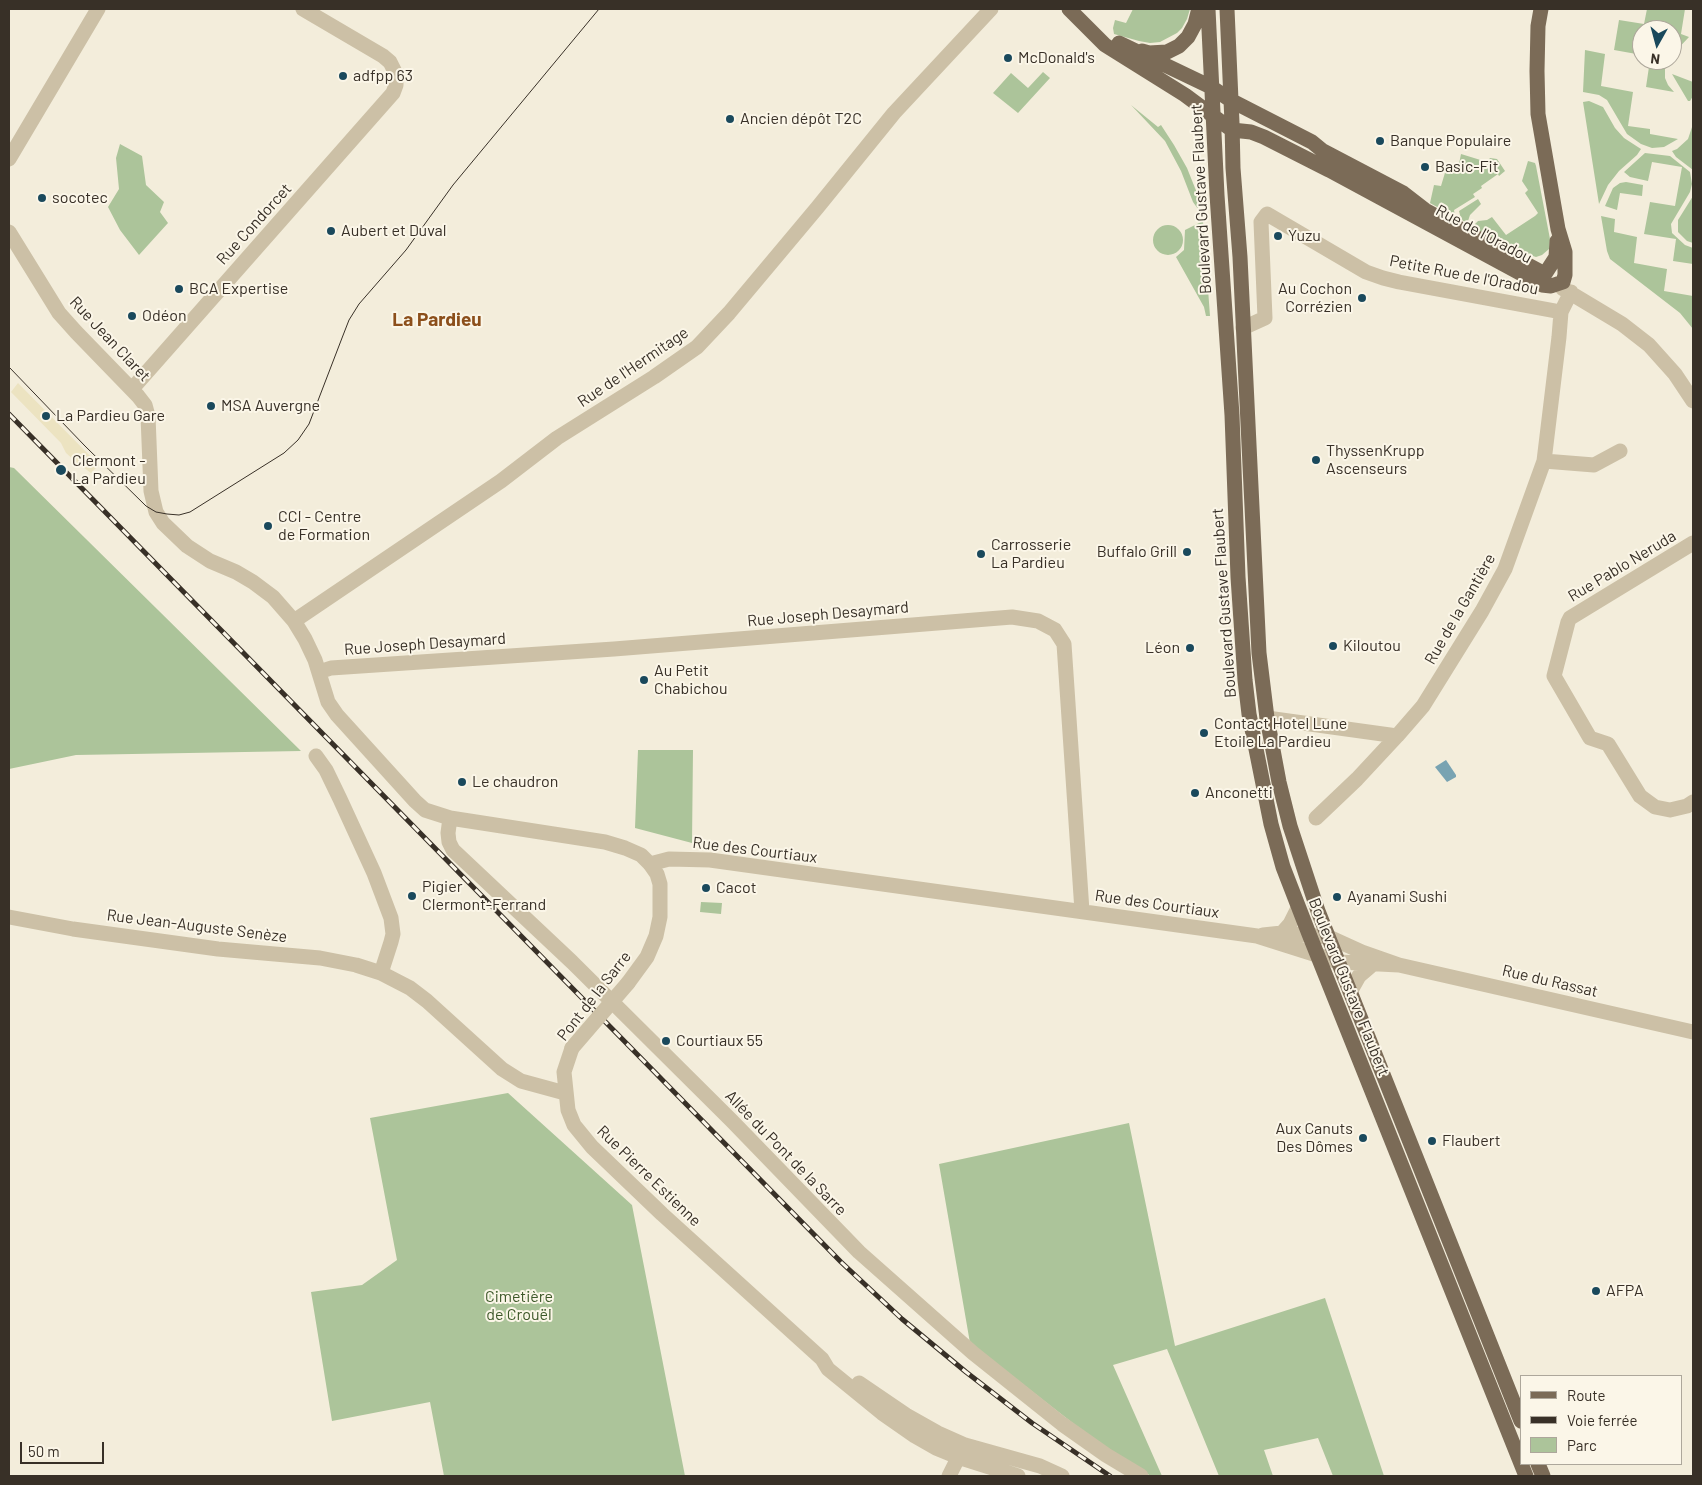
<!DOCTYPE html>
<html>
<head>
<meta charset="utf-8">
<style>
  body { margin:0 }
  #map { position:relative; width:1702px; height:1485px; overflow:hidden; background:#f3eddb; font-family:Barlow,sans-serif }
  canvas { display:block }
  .frame { position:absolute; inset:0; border:10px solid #383027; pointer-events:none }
  .legend { position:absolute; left:1520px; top:1375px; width:162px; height:90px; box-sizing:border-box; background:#fbf6e8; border:1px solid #ada79b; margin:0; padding:6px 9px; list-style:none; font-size:15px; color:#383027 }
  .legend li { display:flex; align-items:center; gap:10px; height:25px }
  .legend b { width:25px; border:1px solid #ada79b }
  .north { position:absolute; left:1632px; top:20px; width:50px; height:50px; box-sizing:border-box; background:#fbf6e8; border:1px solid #ada79b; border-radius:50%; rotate:187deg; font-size:14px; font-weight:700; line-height:20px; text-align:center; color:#383027 }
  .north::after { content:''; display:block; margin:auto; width:18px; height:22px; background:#1a495c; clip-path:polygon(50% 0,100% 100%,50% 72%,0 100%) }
  .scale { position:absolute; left:20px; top:1442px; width:84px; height:22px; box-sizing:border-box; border:2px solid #383027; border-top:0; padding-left:6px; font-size:15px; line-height:18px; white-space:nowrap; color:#383027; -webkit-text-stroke:4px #fbf6e8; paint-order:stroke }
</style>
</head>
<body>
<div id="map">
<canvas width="1702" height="1485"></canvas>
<div class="frame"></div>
<ul class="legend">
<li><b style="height:6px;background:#7b6b57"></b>Route</li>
<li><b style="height:6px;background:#383027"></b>Voie ferrée</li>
<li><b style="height:14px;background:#acc49a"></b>Parc</li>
</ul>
<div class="north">N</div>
<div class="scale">50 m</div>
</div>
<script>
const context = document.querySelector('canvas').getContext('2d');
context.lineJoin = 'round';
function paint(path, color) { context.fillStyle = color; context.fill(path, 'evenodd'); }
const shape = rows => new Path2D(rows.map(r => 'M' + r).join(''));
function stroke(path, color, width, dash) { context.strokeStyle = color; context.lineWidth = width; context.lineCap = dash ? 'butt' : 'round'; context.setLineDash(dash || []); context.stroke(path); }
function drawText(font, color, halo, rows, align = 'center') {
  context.font = font + ' Barlow,sans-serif'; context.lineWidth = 4; context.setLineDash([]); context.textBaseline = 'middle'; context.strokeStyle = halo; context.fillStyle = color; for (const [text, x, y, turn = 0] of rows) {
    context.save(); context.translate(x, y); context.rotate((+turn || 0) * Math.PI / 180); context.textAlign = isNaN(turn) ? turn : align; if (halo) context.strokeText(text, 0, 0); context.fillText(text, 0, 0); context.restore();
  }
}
paint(shape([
  [1133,9,1190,9,1187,19,1182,28,1177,33,1160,42,1150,43,1139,41,1114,34,1113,28,1115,20,1126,23],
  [1647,9,1685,9,1681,34,1689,37,1672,55,1672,30,1642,30,1642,55,1614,50,1619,20,1644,24],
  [1585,50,1605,54,1601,86,1633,92,1628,126,1650,129,1650,134,1678,139,1664,147,1652,148,1641,144,1627,134,1607,100,1599,95,1583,92],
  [1650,60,1669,60,1665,69,1665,78,1668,85,1674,92,1646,87],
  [1043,72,1050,78,1018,113,993,93,1011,73,1028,88],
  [1672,74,1693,82,1693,96,1690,101,1688,101],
  [1589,101,1603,107,1615,128,1624,138,1641,149,1637,155,1619,171,1608,185,1599,204,1583,102],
  [1131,105,1158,127,1161,125,1174,145,1187,168,1197,193,1198,209,1193,202,1181,171,1165,141],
  [1693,124,1693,170,1676,157,1672,151,1677,149,1688,139],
  [120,144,142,156,146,185,164,202,160,212,168,223,139,255,120,230,108,207,119,189,116,158],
  [1645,153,1670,156,1690,172,1692,184,1690,192,1671,224,1672,233,1685,245,1693,248,1693,264,1673,261,1676,239,1644,234,1650,202,1675,206,1682,167,1652,162,1648,181,1630,177,1624,172],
  [1461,154,1487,162,1490,158,1497,159,1505,171,1499,176,1498,174,1481,186,1482,188,1473,194,1475,197,1454,210,1455,217,1430,203,1434,185,1441,186,1447,166,1458,169],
  [1528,161,1535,163,1536,166,1550,239,1549,249,1542,255,1536,257,1515,250,1476,229,1475,224,1478,221,1487,220,1492,217,1506,235,1535,216,1538,213,1525,193,1528,190,1522,181],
  [1626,182,1643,185,1642,196,1620,193,1617,210,1605,206,1613,188,1620,183],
  [1693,196,1693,243,1687,241,1678,232,1678,220],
  [1478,199,1481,204,1470,215,1467,224,1461,219,1459,211],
  [1601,216,1615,219,1614,232,1637,237,1634,263,1667,269,1664,291,1693,296,1693,329,1680,313,1610,259,1607,251],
  [1203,221,1210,316,1206,316,1204,307,1176,257,1184,250,1185,230],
  '1153 240a15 15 0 1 1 30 0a15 15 0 1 1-30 0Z',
  [9,467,14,468,301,751,76,755,9,769],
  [638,750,693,750,692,843,635,828],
  [701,902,722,903,721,914,700,912],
  [508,1093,632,1205,685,1476,444,1476,430,1402,332,1421,311,1292,362,1285,397,1260,370,1118],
  [1129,1123,1175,1346,1325,1298,1384,1476,1333,1476,1318,1438,1264,1450,1273,1476,1219,1476,1167,1349,1113,1365,1162,1476,1151,1476,1115,1456,970,1343,939,1164]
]), '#acc49a');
paint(shape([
  [18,383,99,465,91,473,76,462,66,453,61,443,11,392]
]), '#ece3c1');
paint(shape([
  [1446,760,1456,775,1456,777,1447,782,1435,767]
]), '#78a3b2');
stroke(shape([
  [9,159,98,9],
  [9,232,59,313,76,332,138,396,145,405,148,416,151,491,156,512,163,523,187,546,210,561,236,572,253,582,273,597,294,621,305,639,315,660,328,702,337,715,415,801,425,810,450,818,605,842,625,848,641,855,650,864,657,874,660,884,660,917,656,936,647,957,628,983],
  [1562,288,1622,324,1649,345,1675,374,1693,401],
  [1243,328,1265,318,1261,222,1267,214,1366,272,1383,278,1399,282,1561,312],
  [132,389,393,93,396,85,396,74,390,62,383,56,303,9],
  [1544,461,1594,465,1620,451],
  [1693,543,1570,618,1568,622,1554,676,1590,738,1608,744,1640,796,1655,807,1670,810,1687,806,1693,802],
  [294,621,501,481,557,438,654,377,697,347,729,313,817,208,894,113,991,9],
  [319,672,331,668,614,649,1012,617,1038,621,1055,630,1064,644,1082,911],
  [1267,718,1397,736],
  [316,756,326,770,340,799,374,873,391,918,393,934,391,942,381,973],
  [450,818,448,833,449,842,453,850,572,962,732,1121,859,1252,973,1353,1062,1424,1106,1455,1141,1476],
  [1316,818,1357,779,1397,736,1423,706,1482,611,1505,569,1544,461,1559,337,1561,312,1571,292],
  [650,864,669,859,710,860,1257,936,1339,962,1399,965],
  [9,917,73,929,218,949,320,958,356,965,381,973,410,988,427,1001,502,1069,521,1081,565,1093],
  [1282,933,1290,924,1298,908],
  [1263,935,1282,933,1329,937,1362,952,1399,965,1693,1032],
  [1350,992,1359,976,1373,964],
  [572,1048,564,1072,568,1110,574,1125,592,1147,662,1214,822,1359,828,1369,882,1413,915,1436,936,1448,958,1457,1018,1476],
  [859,1383,906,1415,938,1433,965,1445,1040,1466,1062,1476],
  [949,1476,963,1448]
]), '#ccc0a6', 15);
stroke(shape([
  [1069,9,1105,45,1185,95,1232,130,1251,132,1264,137,1329,170,1542,285,1551,286,1563,282,1565,275,1565,252,1558,229,1538,114,1537,71,1538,26,1541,9],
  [1208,9,1217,195,1232,415,1238,577,1245,680,1249,714,1271,824,1283,867,1309,934,1526,1476],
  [1227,9,1232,123,1233,168,1240,257,1259,653,1267,718,1279,782,1290,826,1318,911,1521,1421],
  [1119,43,1211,87,1232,101,1312,142,1323,151,1403,193,1425,210,1545,274,1556,257,1557,241],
  [1142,51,1149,53,1167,52,1179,46,1188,37,1195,24,1198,12,1203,9],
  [1538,1464,1543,1476]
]), '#7b6b57', 15);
stroke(shape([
  [9,367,85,446,146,506,156,512,167,514,179,515,190,512,284,453,298,440,309,424,342,338,349,320,359,304,406,250,453,185,599,9]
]), '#383027', 1);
const rail = shape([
  [9,414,841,1262,902,1319,966,1372,1032,1423,1110,1476]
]);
stroke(rail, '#383027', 5);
stroke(rail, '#fbf6e8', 3, [9]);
stroke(shape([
  [572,1048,628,983]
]), '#ccc0a6', 15);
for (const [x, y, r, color] of [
  [1008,58,5,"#1a495c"],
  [343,76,5,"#1a495c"],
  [730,119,5,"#1a495c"],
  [1380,141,5,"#1a495c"],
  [1425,167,5,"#1a495c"],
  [42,198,5,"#1a495c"],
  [331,231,5,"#1a495c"],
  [1278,236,5,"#1a495c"],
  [179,289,5,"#1a495c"],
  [1362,298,5,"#1a495c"],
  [132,316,5,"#1a495c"],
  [211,406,5,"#1a495c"],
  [46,416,5,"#1a495c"],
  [1316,460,5,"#1a495c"],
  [61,470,6,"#1a495c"],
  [268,526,5,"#1a495c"],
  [1187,552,5,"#1a495c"],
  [981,554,5,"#1a495c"],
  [1333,646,5,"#1a495c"],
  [1190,648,5,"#1a495c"],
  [644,680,5,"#1a495c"],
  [1204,733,5,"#1a495c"],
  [462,782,5,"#1a495c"],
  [1195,793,5,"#1a495c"],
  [706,888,5,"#1a495c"],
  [412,896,5,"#1a495c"],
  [1337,897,5,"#1a495c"],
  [666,1041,5,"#1a495c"],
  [1363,1138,5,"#1a495c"],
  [1432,1141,5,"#1a495c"],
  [1596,1291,5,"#1a495c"]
]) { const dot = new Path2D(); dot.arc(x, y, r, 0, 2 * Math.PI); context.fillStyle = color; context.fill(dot); stroke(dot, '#fbf6e8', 2); }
drawText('16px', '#383027', '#fbf6e8', [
  ["McDonald's",1018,58],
  ["adfpp 63",353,76],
  ["Ancien dépôt T2C",740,119],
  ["Banque Populaire",1390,141],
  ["Basic-Fit",1435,167],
  ["socotec",52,198],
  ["Aubert et Duval",341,231],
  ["Yuzu",1288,236],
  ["BCA Expertise",189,289],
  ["Au Cochon",1352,289,"right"],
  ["Corrézien",1352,307,"right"],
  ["Odéon",142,316],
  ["MSA Auvergne",221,406],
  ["La Pardieu Gare",56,416],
  ["ThyssenKrupp",1326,451],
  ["Ascenseurs",1326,469],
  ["Clermont -",72,461],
  ["La Pardieu",72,479],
  ["CCI - Centre",278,517],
  ["de Formation",278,535],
  ["Carrosserie",991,545],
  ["La Pardieu",991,563],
  ["Buffalo Grill",1177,552,"right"],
  ["Kiloutou",1343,646],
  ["Léon",1180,648,"right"],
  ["Au Petit",654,671],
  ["Chabichou",654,689],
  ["Contact Hotel Lune",1214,724],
  ["Etoile La Pardieu",1214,742],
  ["Le chaudron",472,782],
  ["Anconetti",1205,793],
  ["Pigier",422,887],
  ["Clermont-Ferrand",422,905],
  ["Cacot",716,888],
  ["Ayanami Sushi",1347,897],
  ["Courtiaux 55",676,1041],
  ["Aux Canuts",1353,1129,"right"],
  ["Des Dômes",1353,1147,"right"],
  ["Flaubert",1442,1141],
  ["AFPA",1606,1291]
], 'left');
drawText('16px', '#383027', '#fbf6e8', [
  ["Boulevard Gustave Flaubert",1201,199,-93],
  ["Rue Condorcet",254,224,-48],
  ["Rue de l'Oradou",1484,234,28],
  ["Petite Rue de l'Oradou",1464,275,11],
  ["Rue Jean Claret",110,339,47],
  ["Rue de l'Hermitage",633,367,-34],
  ["Rue Pablo Neruda",1622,566,-31],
  ["Boulevard Gustave Flaubert",1224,603,-94],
  ["Rue de la Gantière",1460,609,-60],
  ["Rue Joseph Desaymard",828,614,-5],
  ["Rue Joseph Desaymard",425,644,-4],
  ["Rue des Courtiaux",755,850,7],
  ["Rue des Courtiaux",1157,904,8],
  ["Rue Jean-Auguste Senèze",197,926,7],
  ["Rue du Rassat",1550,981,13],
  ["Boulevard Gustave Flaubert",1349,987,68],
  ["Pont de la Sarre",594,996,-52],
  ["Allée du Pont de la Sarre",786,1153,46],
  ["Rue Pierre Estienne",649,1176,44]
]);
drawText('16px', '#3d5829', '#fbf6e8', [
  ["Cimetière",519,1297],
  ["de Crouël",519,1315]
]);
drawText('bold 19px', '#8c4f1b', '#fbf6e8', [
  ["La Pardieu",437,320]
]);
</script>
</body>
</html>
